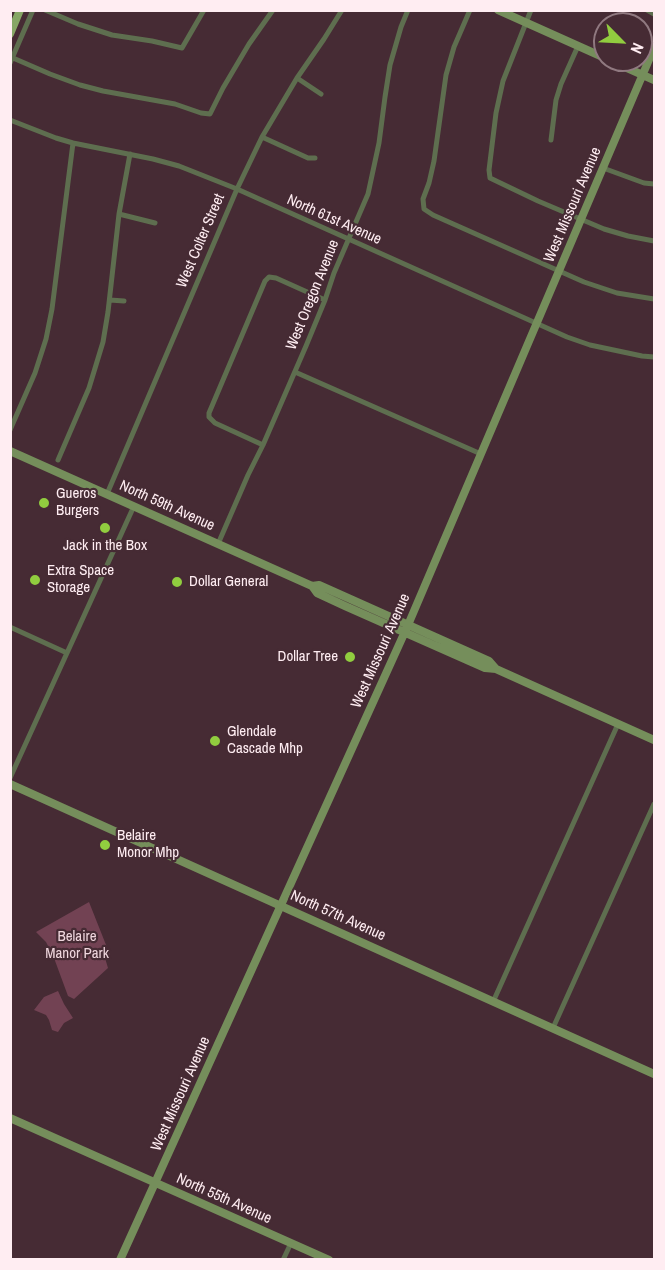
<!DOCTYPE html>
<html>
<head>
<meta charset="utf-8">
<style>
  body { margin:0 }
  #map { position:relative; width:665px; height:1270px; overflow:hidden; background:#462b34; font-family:"Archivo Narrow",sans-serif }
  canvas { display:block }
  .frame { position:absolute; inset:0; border:12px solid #ffedf2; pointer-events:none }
  .north { position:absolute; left:593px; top:12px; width:60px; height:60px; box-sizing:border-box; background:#462b34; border:2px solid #907980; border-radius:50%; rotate:114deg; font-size:16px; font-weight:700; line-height:24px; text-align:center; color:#ffedf2 }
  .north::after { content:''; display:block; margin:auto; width:21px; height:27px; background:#91cd3f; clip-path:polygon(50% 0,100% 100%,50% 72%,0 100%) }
</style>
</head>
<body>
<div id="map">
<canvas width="665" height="1270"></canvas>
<div class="frame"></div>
<div class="north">N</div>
</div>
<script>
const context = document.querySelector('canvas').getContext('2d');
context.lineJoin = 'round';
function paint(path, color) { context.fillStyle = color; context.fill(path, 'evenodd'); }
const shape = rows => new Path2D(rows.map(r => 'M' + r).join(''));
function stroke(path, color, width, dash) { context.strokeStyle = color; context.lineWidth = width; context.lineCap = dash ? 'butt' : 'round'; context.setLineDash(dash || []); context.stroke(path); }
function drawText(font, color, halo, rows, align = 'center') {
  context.font = font + ' "Archivo Narrow",sans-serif'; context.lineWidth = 4.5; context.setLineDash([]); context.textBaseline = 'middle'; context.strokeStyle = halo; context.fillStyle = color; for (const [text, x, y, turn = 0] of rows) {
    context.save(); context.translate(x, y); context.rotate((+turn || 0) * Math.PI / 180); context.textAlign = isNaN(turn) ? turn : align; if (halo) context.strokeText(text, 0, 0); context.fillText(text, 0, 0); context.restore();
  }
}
paint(shape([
  [89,902,110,955,105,958,108,968,74,999,68,996,54,958,46,942,36,932],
  [58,991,64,1004,73,1018,64,1023,58,1032,52,1030,49,1020,46,1015,34,1010,44,997]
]), '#724253');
stroke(shape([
  [45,10,78,24,112,35,152,41,182,48,204,10],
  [470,10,454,47,446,75,434,161,429,183,423,199,424,209,433,215,584,282,617,293,654,299],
  [531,10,503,81,496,113,489,170,490,178,538,201,604,229,628,236,654,241],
  [647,10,654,14],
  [13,58,50,74,80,85,103,91,175,104,201,113,210,114,223,88,249,44,273,10],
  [10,63,33,10],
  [297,78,321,94],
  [10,120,56,138,73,143,153,159,179,166,237,189,567,337,590,345,642,356,654,357],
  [262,137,308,158,315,158],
  [551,140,556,100,561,84,578,46],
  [603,168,644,183,654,184],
  [119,214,155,223],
  [110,300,124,301],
  [295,372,481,454],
  [10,430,35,373,46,339,52,309,73,143],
  [263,445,215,423,209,417,209,413,265,281,269,277,276,278,325,300],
  [58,460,89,388,103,342,108,312,119,214,130,154],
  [107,494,237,189,262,137,297,78,324,39,342,10],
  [218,544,248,475,263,445,306,346,325,300,334,273,368,194,379,143,385,97,390,65,401,27,408,10],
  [10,627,67,653],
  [10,778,134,506],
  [493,1002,618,724],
  [553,1028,654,804],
  [283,1260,291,1243]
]), '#5e6e4f', 5);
stroke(shape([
  [498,10,605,58],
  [609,60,654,80],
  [10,451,312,586,317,593,345,606,485,668,496,669,654,740],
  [312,586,319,585,489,661,496,669],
  [10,784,654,1074],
  [10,1118,329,1260],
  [120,1260,408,625,654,48]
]), '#758e5b', 8);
stroke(shape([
  [10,34,20,10]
]), '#86a665', 8);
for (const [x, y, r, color] of [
  [44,503,6,"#91cd3f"],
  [105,528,6,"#91cd3f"],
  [35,580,6,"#91cd3f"],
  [177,582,6,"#91cd3f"],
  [350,657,6,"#91cd3f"],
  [215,741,6,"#91cd3f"],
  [105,845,6,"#91cd3f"]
]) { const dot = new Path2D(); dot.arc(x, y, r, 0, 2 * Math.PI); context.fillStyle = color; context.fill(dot); stroke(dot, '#462b34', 2); }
drawText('15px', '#ffedf2', '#462b34', [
  ["West Missouri Avenue",573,205,-67],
  ["North 61st Avenue",334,220,24],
  ["West Colter Street",201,241,-67],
  ["West Oregon Avenue",313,295,-68],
  ["North 59th Avenue",167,506,24],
  ["West Missouri Avenue",381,651,-66],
  ["North 57th Avenue",338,916,24],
  ["West Missouri Avenue",181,1094,-66],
  ["North 55th Avenue",224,1199,24]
]);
drawText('15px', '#ffedf2', '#462b34', [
  ["Gueros",56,494],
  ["Burgers",56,511],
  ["Jack in the Box",105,546,"center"],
  ["Extra Space",47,571],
  ["Storage",47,588],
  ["Dollar General",189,582],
  ["Dollar Tree",338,657,"right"],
  ["Glendale",227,732],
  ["Cascade Mhp",227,749],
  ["Belaire",117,836],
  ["Monor Mhp",117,853]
], 'left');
drawText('15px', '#f0d7de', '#462b34', [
  ["Belaire",77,937],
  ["Manor Park",77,954]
]);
</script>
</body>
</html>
